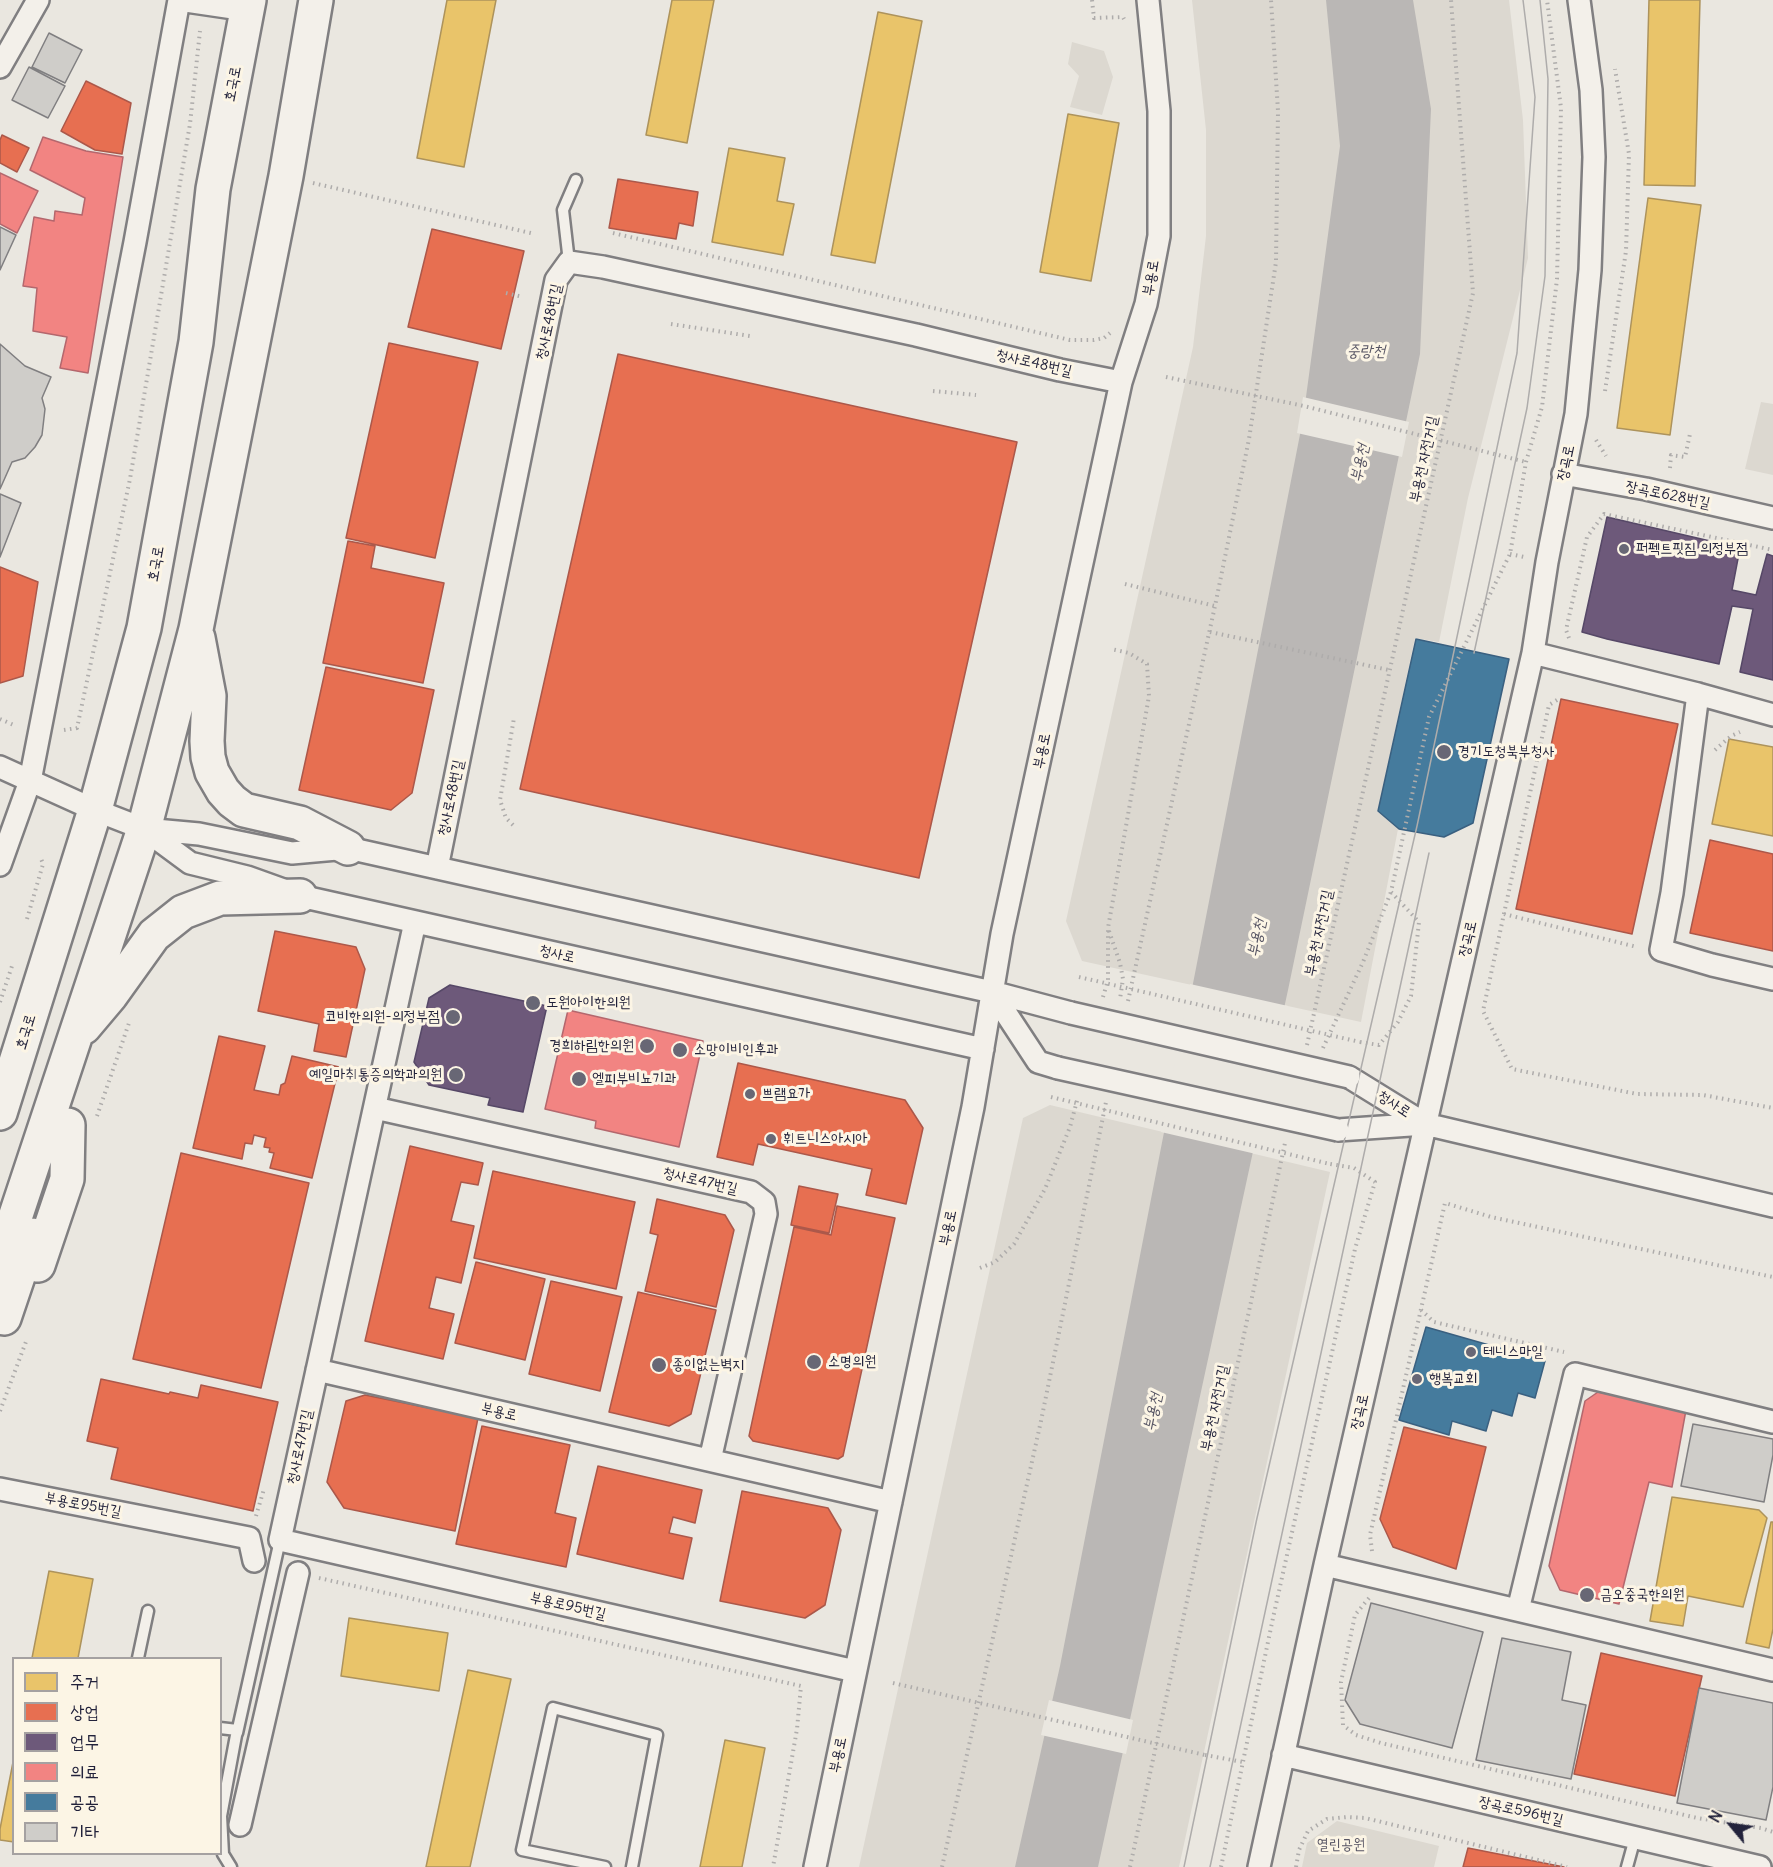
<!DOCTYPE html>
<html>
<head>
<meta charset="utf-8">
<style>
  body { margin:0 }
  #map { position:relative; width:1773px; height:1867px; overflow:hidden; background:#eae7e0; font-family:Delius,"Poor Story",sans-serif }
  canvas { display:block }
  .legend { position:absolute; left:12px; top:1657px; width:210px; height:198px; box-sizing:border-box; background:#fcf5e5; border:2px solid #a5a1a1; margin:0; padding:8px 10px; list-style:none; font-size:18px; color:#22223b }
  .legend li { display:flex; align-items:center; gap:12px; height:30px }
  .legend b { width:30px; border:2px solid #a5a1a1 }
  .north { position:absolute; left:1701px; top:1795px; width:60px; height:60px; -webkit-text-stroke:4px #fcf5e5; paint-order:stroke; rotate:299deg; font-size:16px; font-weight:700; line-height:24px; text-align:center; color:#22223b }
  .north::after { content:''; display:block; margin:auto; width:21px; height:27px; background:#22223b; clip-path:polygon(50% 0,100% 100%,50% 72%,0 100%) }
</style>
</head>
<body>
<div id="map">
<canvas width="1773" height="1867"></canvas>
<ul class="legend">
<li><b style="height:16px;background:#e9c46a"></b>주거</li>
<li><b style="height:16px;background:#e76f51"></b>상업</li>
<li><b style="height:16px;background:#6d597a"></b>업무</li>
<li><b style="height:16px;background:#f28482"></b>의료</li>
<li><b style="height:16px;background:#457b9d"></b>공공</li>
<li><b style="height:16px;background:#cfcdc9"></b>기타</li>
</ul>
<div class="north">N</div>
</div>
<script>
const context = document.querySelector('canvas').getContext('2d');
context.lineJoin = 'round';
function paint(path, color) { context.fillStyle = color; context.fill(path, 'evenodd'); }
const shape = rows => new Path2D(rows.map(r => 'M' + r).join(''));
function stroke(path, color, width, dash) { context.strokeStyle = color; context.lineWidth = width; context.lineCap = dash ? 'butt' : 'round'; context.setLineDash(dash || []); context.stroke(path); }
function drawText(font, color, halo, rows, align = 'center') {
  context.font = font + ' Delius,"Poor Story",sans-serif'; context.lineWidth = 6; context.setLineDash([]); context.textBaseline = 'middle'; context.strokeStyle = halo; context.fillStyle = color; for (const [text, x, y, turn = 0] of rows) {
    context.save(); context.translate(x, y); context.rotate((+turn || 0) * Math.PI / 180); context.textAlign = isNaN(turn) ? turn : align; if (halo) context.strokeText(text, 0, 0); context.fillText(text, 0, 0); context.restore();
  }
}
paint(shape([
  [1192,0,1509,0,1523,120,1528,258,1468,498,1439,642,1415,638,1378,811,1398,829,1361,1022,1082,961,1066,921,1193,347,1206,236,1206,130],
  [1072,42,1104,51,1113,77,1102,115,1070,107,1079,76,1068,64],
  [1761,402,1773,404,1773,475,1745,469],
  [1050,1105,1330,1172,1179,1867,859,1867,1023,1118],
  [1337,1821,1439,1846,1434,1867,1302,1867,1307,1843]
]), '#dcd8d0');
paint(shape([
  [1326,0,1413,0,1431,109,1420,354,1288,990,1098,1867,1015,1867,1060,1666,1303,419,1340,146]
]), '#bab7b5');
paint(shape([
  [1303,397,1409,422,1402,457,1297,433],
  [1190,984,1288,1006,1256,1154,1161,1132],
  [1049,1700,1133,1720,1126,1754,1041,1735]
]), '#eae7e0');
const homes = shape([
  [447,0,496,0,464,167,417,158,447,0],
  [672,0,714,0,687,143,646,135,672,0],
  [1649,0,1700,0,1695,186,1644,185,1649,0],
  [878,12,922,21,875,263,831,255,878,12],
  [1068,114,1119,123,1091,281,1040,272,1068,114],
  [729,148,785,158,777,201,794,204,783,255,712,242,729,148],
  [1648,198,1701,205,1670,435,1617,428,1648,198],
  [1729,739,1773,747,1773,836,1712,824,1729,739],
  [1672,1497,1759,1510,1767,1518,1743,1607,1688,1596,1683,1626,1650,1621,1672,1497],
  [1771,1522,1773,1522,1773,1629,1769,1648,1746,1643,1771,1522],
  [49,1571,93,1579,78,1658,32,1658,49,1571],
  [349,1618,448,1633,439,1691,341,1676,349,1618],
  [468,1670,511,1679,470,1867,426,1867,468,1670],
  [725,1740,765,1748,742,1867,700,1867,725,1740],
  [14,1757,14,1842,0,1840,0,1829,14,1757]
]);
paint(homes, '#e9c46a');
stroke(homes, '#ad935c', 1.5);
const shops = shape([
  [86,81,131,103,122,154,95,150,61,131,86,81],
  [2,135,29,148,17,172,0,163,0,140,2,135],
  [618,179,698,192,693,226,679,223,676,239,609,228,618,179],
  [432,229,524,251,501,349,408,327,432,229],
  [389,343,478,362,435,558,346,538,389,343],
  [618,354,1017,442,919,878,520,789,618,354],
  [348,541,375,546,371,568,444,583,423,683,323,663,348,541],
  [0,567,38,582,23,676,0,683,0,567],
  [326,667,434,690,412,793,391,810,299,790,326,667],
  [1561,699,1678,724,1632,934,1516,909,1561,699],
  [1710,840,1773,854,1773,951,1690,933,1710,840],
  [275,931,356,947,365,969,346,1057,314,1051,319,1024,258,1011,275,931],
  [219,1036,265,1046,254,1090,279,1095,281,1085,285,1083,292,1056,339,1067,312,1178,270,1168,274,1153,269,1152,270,1148,264,1147,266,1138,254,1135,252,1144,245,1143,242,1159,193,1148,219,1036],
  [738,1063,905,1100,923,1128,906,1204,866,1195,872,1169,758,1144,753,1165,717,1157,738,1063],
  [410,1146,483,1163,478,1185,461,1182,451,1221,474,1226,461,1283,436,1277,429,1308,454,1314,443,1359,365,1341,410,1146],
  [181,1153,309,1183,261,1388,133,1359,181,1153],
  [493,1171,635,1202,616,1289,474,1258,493,1171],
  [799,1186,838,1194,829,1233,791,1225,799,1186],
  [657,1199,725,1215,734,1230,716,1307,645,1291,658,1235,650,1233,657,1199],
  [837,1206,895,1218,843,1456,838,1459,753,1441,749,1436,794,1227,831,1235,837,1206],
  [476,1262,545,1279,525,1360,455,1343,476,1262],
  [551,1281,622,1297,600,1391,529,1374,551,1281],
  [638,1292,716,1310,691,1414,669,1426,609,1412,638,1292],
  [101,1379,169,1394,170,1392,198,1398,201,1385,278,1402,253,1511,111,1479,118,1448,87,1441,101,1379],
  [365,1395,478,1418,455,1531,344,1508,327,1482,346,1401,365,1395],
  [482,1426,570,1445,555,1513,576,1518,566,1567,456,1544,482,1426],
  [1404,1427,1486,1447,1456,1569,1393,1547,1380,1519,1404,1427],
  [598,1466,702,1490,695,1523,673,1517,669,1533,692,1538,683,1579,577,1554,598,1466],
  [742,1491,828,1508,841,1530,825,1605,805,1618,720,1601,742,1491],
  [1601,1653,1702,1676,1675,1796,1574,1774,1601,1653],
  [1468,1848,1564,1867,1463,1867,1468,1848]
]);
paint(shops, '#e76f51');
stroke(shops, '#ac584a', 1.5);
const offices = shape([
  [1607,517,1740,548,1732,590,1756,595,1767,554,1773,556,1773,680,1740,672,1753,609,1732,606,1719,664,1607,639,1582,632,1607,517],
  [450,985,547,1006,523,1112,488,1105,490,1098,429,1085,414,1062,429,998,450,985]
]);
paint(offices, '#6d597a');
stroke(offices, '#564867', 1.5);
const health = shape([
  [43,137,86,151,123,157,88,373,60,368,67,337,33,331,37,288,23,286,34,217,54,221,55,211,82,215,85,198,30,170,43,137],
  [0,173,38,191,17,233,0,224,0,173],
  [568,1010,703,1041,679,1147,595,1128,596,1121,545,1109,568,1010],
  [1598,1392,1686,1410,1672,1487,1649,1482,1619,1604,1560,1590,1549,1566,1585,1401,1598,1392]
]);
paint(health, '#f28482');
stroke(health, '#b4676d', 1.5);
const public = shape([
  [1416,639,1509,659,1473,823,1444,837,1399,829,1378,811,1416,639],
  [1426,1327,1545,1361,1535,1398,1518,1393,1512,1416,1492,1410,1486,1431,1452,1421,1449,1435,1399,1420,1426,1327]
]);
paint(public, '#457b9d');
stroke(public, '#3a6080', 1.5);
const building = shape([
  [49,33,82,50,65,83,32,67,49,33],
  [29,67,65,86,48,118,12,100,29,67],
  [0,227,16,235,0,270,0,227],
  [0,344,25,366,51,377,42,398,45,409,42,435,35,447,25,458,12,462,0,489,0,344],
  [0,494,21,503,0,557,0,494],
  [1693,1424,1773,1439,1773,1455,1764,1502,1681,1486,1693,1424],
  [1371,1603,1483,1632,1452,1748,1360,1724,1345,1700,1371,1603],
  [1502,1638,1571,1652,1562,1700,1586,1705,1571,1779,1476,1760,1502,1638],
  [1699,1688,1773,1703,1773,1787,1766,1820,1677,1803,1699,1688]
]);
paint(building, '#cfcdc9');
stroke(building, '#807f81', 1.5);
const lane = shape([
  [569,262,563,210,576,180],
  [138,1658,148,1611],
  [220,1728,237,1730,221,1816,223,1854,231,1867],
  [237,1733,280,1540],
  [605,1867,522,1850,553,1708,657,1735,632,1867],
  [1627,1867,1635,1838]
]);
const street = shape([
  [179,0,247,10],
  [0,67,38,0],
  [1563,474,1646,489,1773,518],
  [1533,653,1698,694,1773,715],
  [1698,694,1672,893,1661,950,1712,965,1773,979],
  [0,767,95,810,144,829,199,834,292,853,348,848,992,992,1071,1013],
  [144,829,190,863,247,877,300,896,983,1049],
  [0,865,30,781,135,242,179,0],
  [437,868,556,280,569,262,603,267,916,335,1060,370,1121,382],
  [415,922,280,1540,855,1671],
  [992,992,1038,1062,1058,1068],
  [1349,1077,1425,1124],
  [375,1108,751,1192,764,1202,766,1214,710,1460],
  [1338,1130,1425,1124,1773,1206],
  [317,1370,891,1502],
  [0,1489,249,1538,254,1561],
  [1325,1565,1773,1670],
  [1518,1610,1575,1374,1773,1422],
  [1283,1755,1760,1867],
  [240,1825,298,1573],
  [815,1867,973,1107,1002,934,1121,382,1146,304,1159,236,1159,111,1148,0],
  [1259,1867,1325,1565,1533,653,1547,562,1576,414,1590,270,1594,157,1591,90,1579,0]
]);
const primary = shape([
  [198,638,209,696,207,741,208,757,212,772,223,791,232,801,244,810,300,823,348,848],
  [84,1027,111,995,154,935,183,912,220,898,300,896],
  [0,1113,95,810,144,628,196,342,213,189,249,0],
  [0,1263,144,829,196,629,286,176,316,0],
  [38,1265,67,1179,68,1125],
  [4,1318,32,1235]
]);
stroke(lane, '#807f81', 15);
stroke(street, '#807f81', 26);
stroke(primary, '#807f81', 38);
stroke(shape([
  [1092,0,1094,18,1123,17,1124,19],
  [313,183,535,234],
  [613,233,1070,340,1094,340,1104,338,1110,333],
  [506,293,523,297],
  [671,324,750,336],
  [933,391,976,395],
  [1605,391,1626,251,1629,154,1615,69],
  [1596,440,1606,456],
  [1670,468,1671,455,1685,457,1690,434],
  [1510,554,1524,557],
  [1125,584,1215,606],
  [1210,632,1389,670],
  [1569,638,1566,630,1587,537,1604,514,1773,550],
  [1557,700,1549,705,1483,1011,1512,1069,1637,1094,1703,1095,1773,1108],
  [0,719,16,726],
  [64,730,77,728,130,479,190,124,200,31],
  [1715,750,1731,736,1740,732],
  [513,825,506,818,500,800,514,718],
  [1504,914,1637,947],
  [27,919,43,864,40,856],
  [1109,931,1120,963,1123,979,1120,999],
  [1103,997,1108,980,1108,928,1149,696,1147,664,1129,653,1111,649],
  [1128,1001,1215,606,1249,439,1276,262,1278,111,1271,0],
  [0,1002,12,966],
  [1360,1042,1379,1045,1398,1022,1411,996,1419,922,1391,892,1429,717,1510,554,1526,462,1542,407,1557,279,1561,108,1547,0],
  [1307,1045,1473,293,1451,0],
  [1323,1048,1363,962,1391,892],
  [97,1116,129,1023],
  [980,1268,995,1262,1014,1244,1045,1189,1070,1127,1078,1097],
  [1421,1310,1434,1322,1564,1352],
  [0,1411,27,1339],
  [256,1516,264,1489],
  [1372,1551,1370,1535,1445,1203,1491,1217,1773,1277],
  [319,1578,801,1686,797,1729,773,1867],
  [1369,1598,1355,1615,1341,1682,1343,1725,1356,1735,1381,1743,1697,1818,1761,1828,1773,1832],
  [1205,1755,1243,1762],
  [942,1867,1041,1421,1106,1102],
  [1130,1867,1285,1143],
  [1221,1867,1273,1618,1355,1249,1375,1182,1354,1168,1330,1164],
  [1296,1867,1299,1850,1308,1831,1327,1819,1347,1817,1365,1818,1567,1867]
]), '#aeacab', 4, [1.5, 4.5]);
stroke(lane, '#f3f0ea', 10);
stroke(street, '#f3f0ea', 21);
stroke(primary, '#f3f0ea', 33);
stroke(shape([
  [1474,653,1527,408,1545,276,1548,79,1540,0],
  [1184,1867,1257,1518,1417,826,1517,353,1535,97,1523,0],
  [1210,1867,1429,853]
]), '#aeacab', 1.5);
const streetBridge = shape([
  [1071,1013,1349,1077],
  [1058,1068,1338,1130]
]);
stroke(streetBridge, '#807f81', 26, []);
stroke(shape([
  [1166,377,1304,406,1526,462],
  [1079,977,1360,1042],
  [1051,1097,1330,1164],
  [893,1683,1205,1755]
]), '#aeacab', 4, [1.5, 4.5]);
stroke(streetBridge, '#f3f0ea', 21);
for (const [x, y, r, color] of [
  [1624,549,6,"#686775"],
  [1444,752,8,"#686775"],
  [533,1003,8,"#686775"],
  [453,1017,8,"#686775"],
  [647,1046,8,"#686775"],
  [680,1050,8,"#686775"],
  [456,1075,8,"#686775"],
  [579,1079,8,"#686775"],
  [750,1094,6,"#686775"],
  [771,1139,6,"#686775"],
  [1471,1352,6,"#686775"],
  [814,1362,8,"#686775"],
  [659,1365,8,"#686775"],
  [1417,1379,6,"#686775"],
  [1587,1595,8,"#686775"]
]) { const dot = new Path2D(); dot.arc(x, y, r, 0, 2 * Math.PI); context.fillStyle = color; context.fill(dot); stroke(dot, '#fcf5e5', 2); }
drawText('15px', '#22223b', '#fcf5e5', [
  ["호국로",233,84,-79],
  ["부용로",1151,278,-80],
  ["청사로48번길",549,322,-78],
  ["청사로48번길",1034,363,13],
  ["부용천 자전거길",1424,459,-78],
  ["장곡로",1566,463,-78],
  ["장곡로628번길",1668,495,12],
  ["호국로",156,564,-80],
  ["부용로",1042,751,-78],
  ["청사로48번길",451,798,-78],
  ["부용천 자전거길",1319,933,-78],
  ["장곡로",1468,939,-77],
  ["청사로",557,954,13],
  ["호국로",26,1032,-73],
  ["청사로",1394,1104,33],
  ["청사로47번길",700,1181,13],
  ["부용로",948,1228,-78],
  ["부용천 자전거길",1215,1408,-78],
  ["부용로",499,1412,13],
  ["장곡로",1360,1412,-77],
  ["청사로47번길",300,1447,-78],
  ["부용로95번길",83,1505,11],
  ["부용로95번길",568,1606,13],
  ["부용로",838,1755,-78],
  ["장곡로596번길",1521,1811,13]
]);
drawText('15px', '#22223b', '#fcf5e5', [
  ["퍼펙트핏짐 의정부점",1636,549],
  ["경기도청북부청사",1458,752],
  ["도원아이한의원",546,1003],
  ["코비한의원-의정부점",440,1017,"right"],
  ["경희하림한의원",634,1046,"right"],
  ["소망이비인후과",694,1050],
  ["예일마취통증의학과의원",442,1075,"right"],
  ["엘피부비뇨기과",592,1079],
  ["쁘램요가",762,1094],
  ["휘트니스아시아",783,1139],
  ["테니스마일",1483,1352],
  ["소명의원",828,1362],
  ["종이없는벽지",672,1365],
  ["행복교회",1429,1379],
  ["금오중국한의원",1600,1595]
], 'left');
drawText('15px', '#575564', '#fcf5e5', [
  ["열린공원",1341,1845]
]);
drawText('italic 16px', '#575564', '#fcf5e5', [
  ["중랑천",1366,351],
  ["부용천",1360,463,-78],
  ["부용천",1257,938,-78],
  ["부용천",1153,1412,-78]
]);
</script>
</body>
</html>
